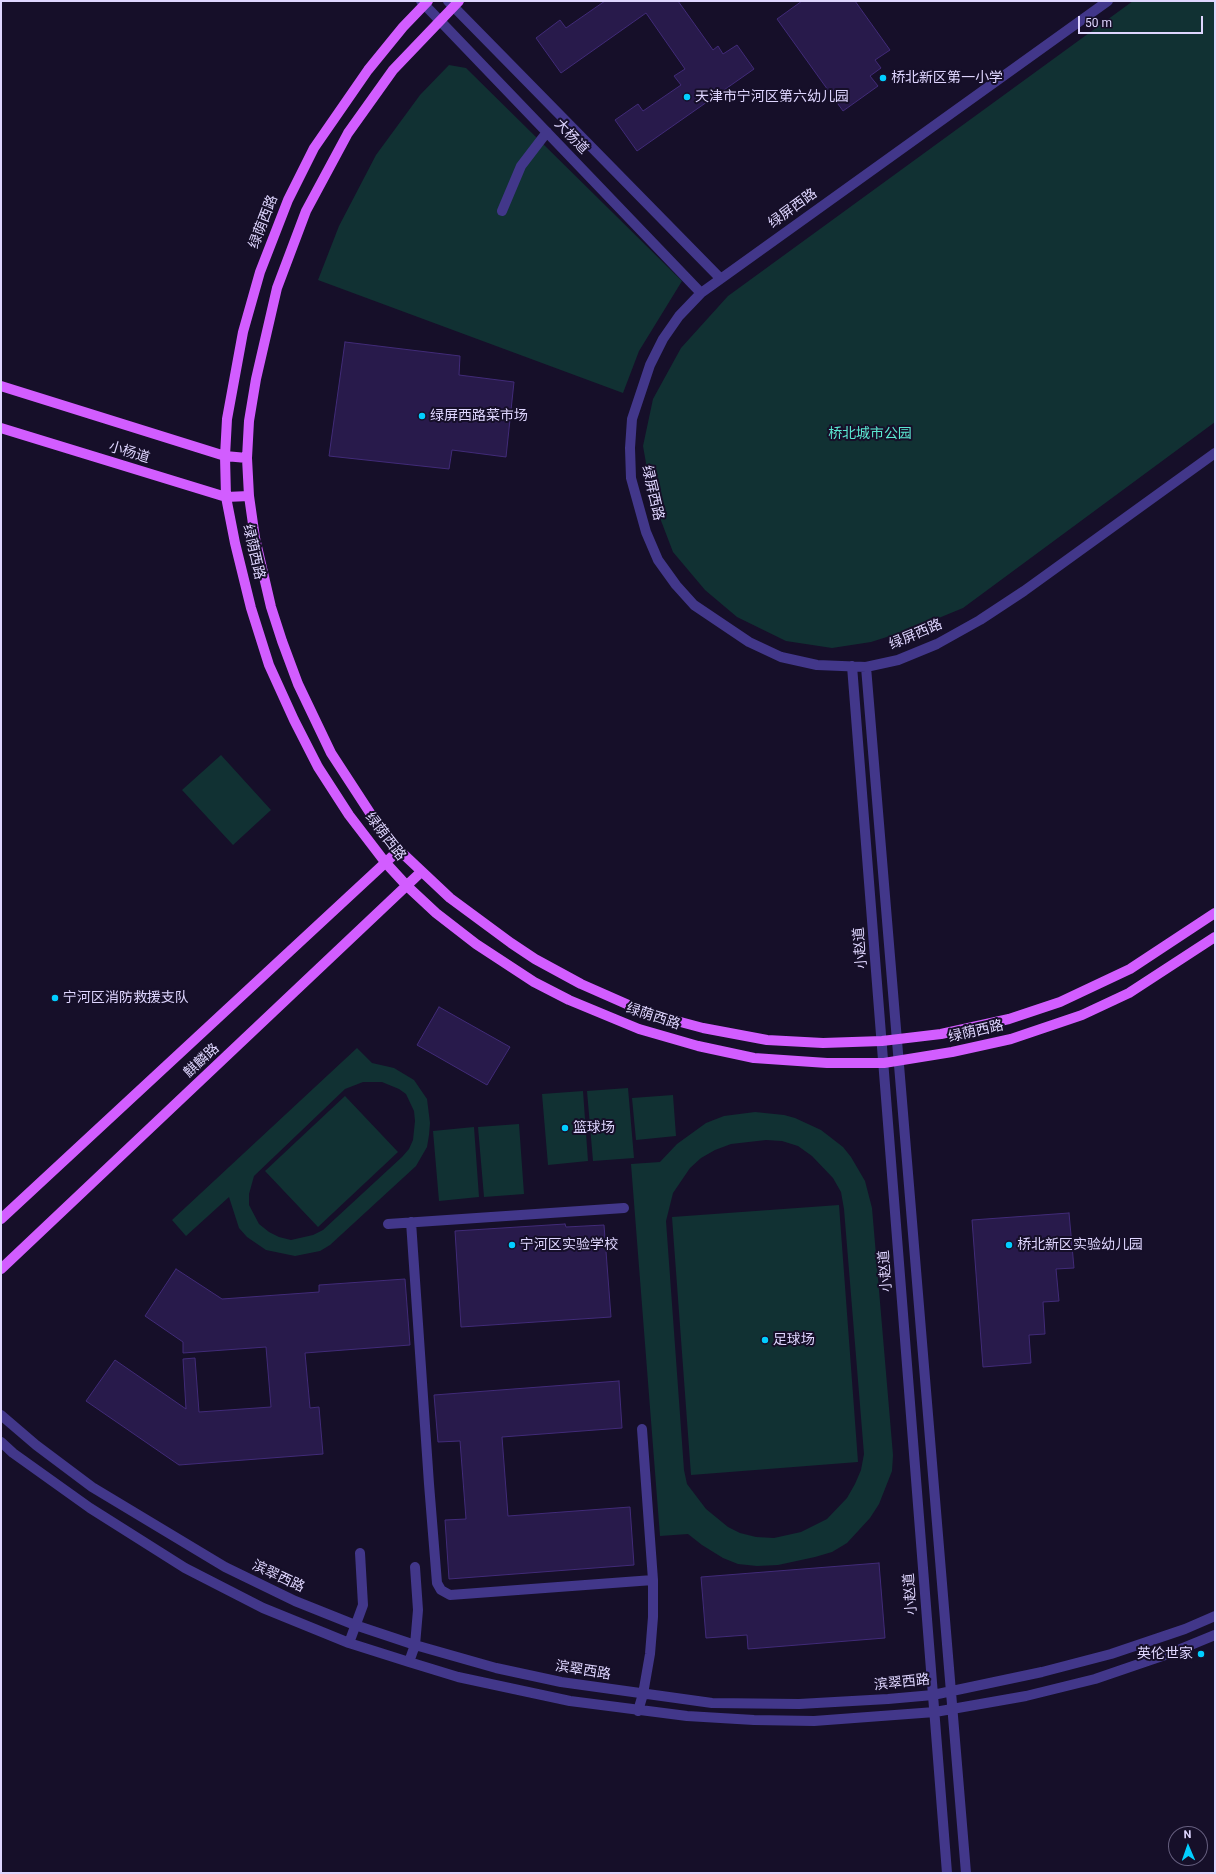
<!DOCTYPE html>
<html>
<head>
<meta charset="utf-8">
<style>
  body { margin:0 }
  #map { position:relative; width:1216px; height:1874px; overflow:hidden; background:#160f29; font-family:Roboto,sans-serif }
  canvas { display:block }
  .frame { position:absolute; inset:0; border:2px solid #dfd6ff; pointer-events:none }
  .north { position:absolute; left:1168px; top:1826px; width:40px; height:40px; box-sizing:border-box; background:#160f29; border:1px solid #665f7f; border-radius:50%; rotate:358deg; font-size:11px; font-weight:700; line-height:16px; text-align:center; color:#dfd6ff }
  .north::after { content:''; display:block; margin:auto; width:14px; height:18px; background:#02ceff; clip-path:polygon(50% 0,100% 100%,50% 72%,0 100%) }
  .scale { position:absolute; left:1078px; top:16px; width:125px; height:18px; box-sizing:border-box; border:2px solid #dfd6ff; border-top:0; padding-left:5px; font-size:12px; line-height:14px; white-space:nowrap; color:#dfd6ff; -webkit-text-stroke:3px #160f29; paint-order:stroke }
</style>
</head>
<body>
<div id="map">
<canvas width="1216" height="1874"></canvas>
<div class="frame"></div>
<div class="north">N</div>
<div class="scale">50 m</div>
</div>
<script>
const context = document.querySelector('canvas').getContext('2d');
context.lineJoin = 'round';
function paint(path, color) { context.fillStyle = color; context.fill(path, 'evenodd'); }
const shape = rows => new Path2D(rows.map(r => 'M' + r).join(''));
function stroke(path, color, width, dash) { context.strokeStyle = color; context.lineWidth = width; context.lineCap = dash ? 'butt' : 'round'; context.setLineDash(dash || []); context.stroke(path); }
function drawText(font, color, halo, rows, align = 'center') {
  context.font = font + ' Roboto,"Noto Sans SC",sans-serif'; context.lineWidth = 4; context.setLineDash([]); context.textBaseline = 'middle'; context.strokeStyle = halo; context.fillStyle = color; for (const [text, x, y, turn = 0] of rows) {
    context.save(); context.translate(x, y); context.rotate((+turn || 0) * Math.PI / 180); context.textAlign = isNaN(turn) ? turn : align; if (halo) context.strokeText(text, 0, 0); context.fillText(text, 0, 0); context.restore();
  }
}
paint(shape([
  [1133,1,1215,1,1215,422,963,608,912,629,871,642,832,648,786,641,737,617,705,590,673,552,652,497,643,446,653,399,681,348,728,296],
  [449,65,466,68,682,281,639,351,623,393,318,280,339,226,376,155,420,95],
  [221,755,271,810,233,845,182,790],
  [357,1048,372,1063,394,1068,414,1080,427,1099,430,1123,429,1135,427,1147,416,1166,330,1245,320,1251,295,1256,266,1250,247,1237,239,1228,229,1197,186,1236,172,1220],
  [363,1082,382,1082,399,1089,406,1094,414,1111,415,1121,413,1140,409,1149,402,1157,323,1230,313,1235,291,1240,279,1237,269,1232,259,1224,249,1205,249,1194,254,1176,345,1089],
  [628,1088,634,1158,593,1161,587,1091],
  [583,1091,588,1161,548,1165,542,1094],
  [673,1095,676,1136,636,1140,632,1098],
  [345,1096,398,1152,318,1227,265,1171],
  [755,1112,784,1115,795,1118,821,1130,843,1147,851,1157,865,1181,872,1208,893,1455,892,1471,879,1504,870,1518,847,1543,832,1552,815,1557,778,1565,757,1566,738,1564,723,1558,702,1545,688,1534,660,1536,631,1164,660,1162,677,1144,706,1123,724,1116],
  [766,1140,782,1141,798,1146,812,1156,833,1178,841,1192,844,1209,864,1454,861,1470,855,1484,847,1498,827,1519,801,1532,774,1538,756,1537,740,1533,728,1527,706,1509,687,1484,684,1470,666,1221,673,1193,690,1168,701,1158,715,1150,731,1144],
  [519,1124,524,1194,484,1197,478,1127],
  [474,1127,479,1197,439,1201,433,1131],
  [839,1205,858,1462,691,1475,672,1217]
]), '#113133');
const building = shape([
  [605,1,678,1,713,50,718,46,723,54,737,45,754,69,637,151,615,120,638,104,643,111,681,85,674,76,685,69,646,13,561,73,536,38,560,20,566,28,605,1],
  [802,1,855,1,890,50,875,60,881,68,870,76,878,86,843,111,777,19,802,1],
  [345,342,460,356,459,375,514,382,506,457,452,450,449,469,329,456,345,342],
  [439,1007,510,1047,487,1085,417,1045,439,1007],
  [1069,1213,1074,1268,1056,1269,1059,1301,1043,1302,1045,1334,1029,1335,1031,1363,983,1367,972,1220,1069,1213],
  [565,1224,566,1227,604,1225,611,1317,461,1327,455,1231,565,1224],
  [176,1269,222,1299,319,1292,319,1285,405,1279,410,1345,305,1353,310,1408,319,1407,323,1454,179,1465,86,1401,115,1360,186,1409,183,1359,195,1358,199,1412,271,1407,266,1347,183,1353,183,1342,145,1316,176,1269],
  [619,1381,622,1428,502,1437,508,1516,630,1507,634,1565,449,1579,445,1520,466,1519,460,1441,438,1442,434,1395,619,1381],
  [879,1563,885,1638,748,1649,747,1635,706,1638,701,1577,879,1563]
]);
paint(building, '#281a4b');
stroke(building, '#412b78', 1);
stroke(shape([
  [421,1,701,293],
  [448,1,720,278],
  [1108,1,701,293,679,316,663,339,650,365,632,419,630,448,631,478,646,532,658,560,676,585,694,605,749,642,781,657,817,665,866,667,898,660,937,644,980,620,1024,591,1215,453],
  [502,211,521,166,547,132],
  [852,666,947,1873],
  [866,667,966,1873],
  [411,1222,429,1484,437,1583,441,1590,450,1595,653,1580],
  [388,1224,624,1208],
  [1,1415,36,1445,92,1487,225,1567,295,1601,355,1625,415,1645,496,1668,561,1682,712,1703,799,1704,888,1699,933,1695,1042,1672,1111,1654,1185,1629,1215,1616],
  [1,1442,13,1453,90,1508,185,1568,263,1608,349,1643,409,1662,458,1677,570,1701,687,1716,754,1720,814,1721,935,1712,1026,1696,1095,1679,1171,1653,1215,1635],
  [349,1643,363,1605,360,1553],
  [409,1662,415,1645,418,1610,415,1567],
  [638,1711,643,1694,650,1654,653,1617,653,1580,642,1429]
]), '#42378a', 10);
stroke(shape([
  [428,1,403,27,368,70,314,148,288,200,260,272,243,332,227,419,225,456,226,497,235,543,251,608,269,665,294,720,318,767,349,815,385,862,407,886,436,913,476,944,534,982,569,1000,639,1029,698,1046,754,1058,827,1063,884,1063,952,1052,1011,1039,1082,1015,1129,993,1215,937],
  [459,1,393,70,348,133,306,211,277,288,256,379,249,421,247,458,249,496,255,538,271,607,282,641,298,684,331,753,374,819,399,850,450,898,511,943,535,959,581,984,640,1010,673,1020,703,1028,767,1040,823,1043,882,1041,941,1034,1009,1019,1060,1002,1130,969,1215,913],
  [1,386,225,456,247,458],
  [1,428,226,497,249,496],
  [1,1219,399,850],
  [1,1269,421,872]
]), '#d25dff', 10);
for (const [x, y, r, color] of [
  [883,78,4,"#02ceff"],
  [687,97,4,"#02ceff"],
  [422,416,4,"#02ceff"],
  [55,998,4,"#02ceff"],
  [565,1128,4,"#02ceff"],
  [512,1245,4,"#02ceff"],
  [1009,1245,4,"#02ceff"],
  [765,1340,4,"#02ceff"],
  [1201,1654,4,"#02ceff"]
]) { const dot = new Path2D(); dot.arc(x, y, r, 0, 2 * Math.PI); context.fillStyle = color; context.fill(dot); stroke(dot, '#160f29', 1.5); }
drawText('14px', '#dfd6ff', '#160f29', [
  ["桥北新区第一小学",891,78],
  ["天津市宁河区第六幼儿园",695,97],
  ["绿屏西路菜市场",430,416],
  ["宁河区消防救援支队",63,998],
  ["篮球场",573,1128],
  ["宁河区实验学校",520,1245],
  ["桥北新区实验幼儿园",1017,1245],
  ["足球场",773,1340],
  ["英伦世家",1193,1654,"right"]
], 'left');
drawText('14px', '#dfd6ff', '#160f29', [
  ["大杨道",571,137,46],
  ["绿屏西路",793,209,-36],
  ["绿荫西路",264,222,-69],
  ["小杨道",129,453,17],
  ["绿屏西路",652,493,77],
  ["绿荫西路",253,552,77],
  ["绿屏西路",916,635,-23],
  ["绿荫西路",385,837,52],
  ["小赵道",861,948,-95],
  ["绿荫西路",653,1017,18],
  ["绿荫西路",976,1032,-13],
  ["麒麟路",202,1061,-43],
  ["小赵道",886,1271,-94],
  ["滨翠西路",278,1577,25],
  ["小赵道",911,1594,-94],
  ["滨翠西路",583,1671,9],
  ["滨翠西路",902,1683,-6]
]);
drawText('14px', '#5be6d0', '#160f29', [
  ["桥北城市公园",870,434]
]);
</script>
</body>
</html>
